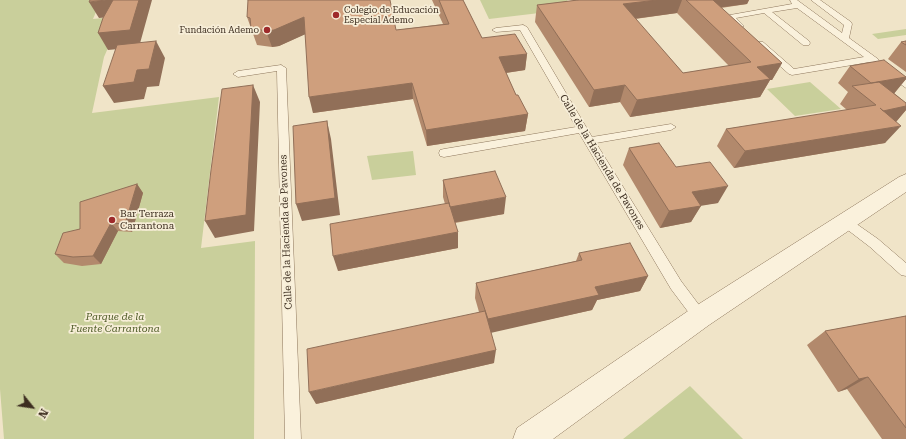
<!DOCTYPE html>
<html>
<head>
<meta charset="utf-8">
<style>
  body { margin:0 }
  #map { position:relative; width:906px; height:439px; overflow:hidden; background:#f0e4c8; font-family:"Roboto Serif",serif }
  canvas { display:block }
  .north { position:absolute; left:12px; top:387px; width:40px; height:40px; -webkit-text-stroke:3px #f7eed8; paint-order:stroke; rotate:120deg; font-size:11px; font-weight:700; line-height:16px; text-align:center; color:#3d2e20 }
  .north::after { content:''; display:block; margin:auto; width:14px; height:18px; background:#3d2e20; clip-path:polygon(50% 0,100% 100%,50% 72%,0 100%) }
</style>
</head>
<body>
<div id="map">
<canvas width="906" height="439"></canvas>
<div class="north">N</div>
</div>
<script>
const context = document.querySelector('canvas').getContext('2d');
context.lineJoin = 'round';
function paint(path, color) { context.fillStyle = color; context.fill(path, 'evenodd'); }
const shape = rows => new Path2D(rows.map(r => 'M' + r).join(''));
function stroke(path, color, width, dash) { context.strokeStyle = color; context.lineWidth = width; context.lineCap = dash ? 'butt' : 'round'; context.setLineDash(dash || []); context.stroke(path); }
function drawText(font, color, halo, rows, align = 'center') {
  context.font = font + ' "Roboto Serif",serif'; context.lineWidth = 3.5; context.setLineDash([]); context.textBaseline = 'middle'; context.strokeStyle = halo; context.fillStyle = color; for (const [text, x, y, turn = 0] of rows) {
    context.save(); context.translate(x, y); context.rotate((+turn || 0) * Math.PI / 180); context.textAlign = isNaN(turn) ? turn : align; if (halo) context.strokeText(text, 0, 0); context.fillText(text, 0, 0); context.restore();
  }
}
paint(shape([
  [0,0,101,0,93,19,122,16,104,57,92,113,219,97,201,248,255,241,254,439,4,439,0,389],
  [480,0,567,0,573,9,489,19],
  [906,29,906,35,878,39,872,34],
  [810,82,841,109,795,116,767,89],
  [413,151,416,175,372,180,367,156],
  [690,386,743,439,623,439,641,425]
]), '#c9cf9b');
const lane = shape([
  [790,0,797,0,842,33,844,25,811,0,820,0,851,22,852,24,849,38,878,59,879,61,878,63,875,64,870,62,792,75,789,74,757,46,756,44,757,42,763,42,794,69,864,57,797,8,772,12,809,41,810,43,809,45,803,45,764,13,736,18,744,26,740,28,737,28,726,17,730,15,792,4,790,0],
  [523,25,527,27,592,137,671,124,676,127,671,130,596,143,681,281,705,313,707,317,705,321,700,323,695,321,671,289,579,133,444,157,440,156,439,153,440,150,444,149,576,127,520,30,496,32,492,30,496,28,523,25],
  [281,65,286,68,301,439,285,439,277,71,238,77,233,74,238,71,281,65],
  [889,69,906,80,906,88,886,74,884,72,889,69],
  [844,216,848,218,878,239,906,263,906,276,901,275,870,247,840,224,838,221,840,218,844,216]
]);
const street = shape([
  [906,174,906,192,709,325,553,439,513,439,517,428,691,309,899,177,906,174]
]);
stroke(lane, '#8d765c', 1);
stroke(street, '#8d765c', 1);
paint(lane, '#faf1dc');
paint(street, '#faf1dc');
paint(shape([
  [432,0,463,0,482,38,527,54,525,70,506,73,516,95,528,114,525,131,427,146,413,99,313,113,305,34,279,46,272,47,257,45,247,17,396,30,443,24],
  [578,0,749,0,747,4,721,8,782,63,772,80,770,80,760,97,630,117,620,102,589,107,535,22,537,5],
  [677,13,729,66,683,73,635,19],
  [906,41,906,72,888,59,901,42],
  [850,66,906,77,906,79,894,93,906,103,906,110,896,122,885,143,734,168,717,146,726,129,847,110,840,104,848,92,838,83],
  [629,148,676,167,718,203,701,205,691,222,660,228,623,165],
  [443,180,504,214,455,223,458,248,338,271,445,204,443,197],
  [137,184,143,193,132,232,118,231,101,264,82,266,64,263,55,254],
  [579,253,648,276,640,291,597,300,592,310,491,332,494,363,316,404,479,312,475,298,476,283,576,261],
  [906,316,906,439,882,439,847,389,838,392,807,345,825,331]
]), '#b2896c');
paint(shape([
  [106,0,113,0,122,16,99,18,89,2],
  [139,0,152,0,139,47,108,50,98,33],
  [657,0,682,0,677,13,618,21,623,4],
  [704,0,749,0,747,4,700,10],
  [304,17,308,33,279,46,272,47,266,31],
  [156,41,165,58,159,86,147,87,144,99,114,103,103,86],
  [527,54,525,70,498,74,499,57],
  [782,63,772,80,770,80,760,97,630,117,637,100,757,67],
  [906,77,906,79,893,95,871,83],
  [412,83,413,99,313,113,309,97],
  [253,85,260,102,254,231,215,238,205,221],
  [625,85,620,102,589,107,594,90],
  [906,106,906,110,895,123,883,111],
  [528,114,525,131,427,146,426,130],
  [327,121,331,139,340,215,302,221,296,204],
  [901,126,885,143,734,168,745,151],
  [137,184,143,193,132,232,125,224],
  [728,186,718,203,682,209,692,192],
  [506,197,504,214,451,223,450,207],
  [701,206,691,222,660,228,669,211],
  [111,223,118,231,101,264,93,256],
  [458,232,458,248,338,271,333,256],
  [648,276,640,291,597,300,592,310,486,334,488,319,595,287],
  [496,350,494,363,316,404,309,392],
  [868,377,847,389,838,392,859,379]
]), '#916f58');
const building = shape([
  [90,0,106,0,89,2,90,0],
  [113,0,139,0,130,30,98,33,103,18,113,0],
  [248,0,390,0,396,30,449,24,439,0,463,0,482,38,515,34,527,54,499,57,516,95,518,95,528,114,426,130,412,83,309,97,304,17,274,30,266,31,251,28,250,18,247,17,248,0],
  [578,0,657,0,623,4,683,73,751,62,686,0,713,0,782,63,757,67,770,79,637,100,625,85,594,90,537,5,578,0],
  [156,41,149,69,137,70,134,82,103,86,117,45,156,41],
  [906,41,906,45,901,42,906,41],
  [884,60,906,77,871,83,850,66,884,60],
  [879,82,906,103,906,106,883,111,880,108,901,126,745,151,726,129,876,105,852,86,879,82],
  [253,85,246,215,205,221,211,170,222,89,253,85],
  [327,121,335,198,296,204,293,126,327,121],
  [659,143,676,167,710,162,728,186,692,192,701,206,669,211,629,148,659,143],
  [495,171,506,197,450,207,443,180,495,171],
  [137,184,125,224,111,223,93,256,73,257,55,254,63,233,80,229,80,202,137,184],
  [449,203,458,232,333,256,330,224,449,203],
  [630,243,648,276,595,287,599,295,488,319,476,283,582,260,579,253,630,243],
  [485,311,496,350,309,392,307,349,485,311],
  [906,316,906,428,868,377,859,379,825,331,906,316]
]);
paint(building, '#cf9f7d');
stroke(building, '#916f58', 1);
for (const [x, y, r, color] of [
  [336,15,4,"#9e2a2b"],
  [267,30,4,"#9e2a2b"],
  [112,220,4,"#9e2a2b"]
]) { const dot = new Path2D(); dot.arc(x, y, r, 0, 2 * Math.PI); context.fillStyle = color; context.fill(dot); stroke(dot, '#f7eed8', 1.5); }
drawText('9px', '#3d2e20', '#f7eed8', [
  ["Colegio de Educación",344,10],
  ["Especial Ademo",344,20],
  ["Fundación Ademo",259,30,"right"]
], 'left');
drawText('10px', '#3d2e20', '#f7eed8', [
  ["Calle de la Hacienda de Pavones",602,162,59],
  ["Calle de la Hacienda de Pavones",286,232,-92]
]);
drawText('10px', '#3d2e20', '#f7eed8', [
  ["Bar Terraza",120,214],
  ["Carrantona",120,226]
], 'left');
drawText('italic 10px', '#4d5a26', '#f7eed8', [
  ["Parque de la",115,317],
  ["Fuente Carrantona",115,329]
]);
</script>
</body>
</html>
